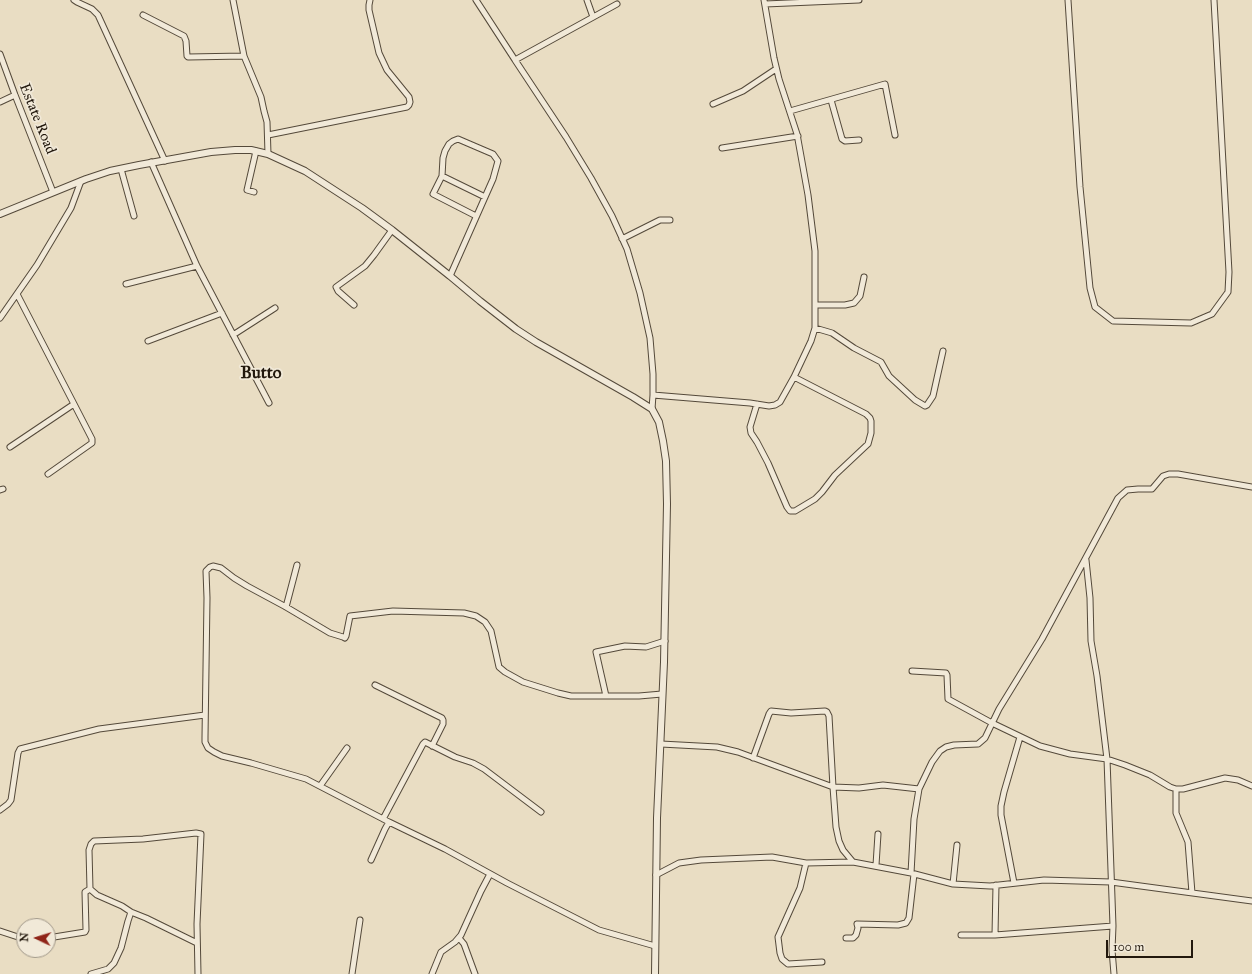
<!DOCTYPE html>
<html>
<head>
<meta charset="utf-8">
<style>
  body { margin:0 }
  #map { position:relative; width:1252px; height:974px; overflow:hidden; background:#e9ddc3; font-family:"IM FELL Great Primer",serif }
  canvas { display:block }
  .north { position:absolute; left:16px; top:918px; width:40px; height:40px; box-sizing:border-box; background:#f1e9d8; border:1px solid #9e9587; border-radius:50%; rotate:274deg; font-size:11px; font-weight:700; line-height:16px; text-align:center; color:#22180d }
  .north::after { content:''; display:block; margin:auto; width:14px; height:18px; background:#8f2418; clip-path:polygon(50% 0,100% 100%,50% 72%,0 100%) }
  .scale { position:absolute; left:1106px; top:940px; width:87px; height:18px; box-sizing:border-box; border:2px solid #22180d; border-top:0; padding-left:5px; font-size:12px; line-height:14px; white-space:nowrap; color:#22180d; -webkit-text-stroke:3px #f1e9d8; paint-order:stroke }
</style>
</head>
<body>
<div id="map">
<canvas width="1252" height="974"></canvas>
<div class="north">N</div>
<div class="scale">100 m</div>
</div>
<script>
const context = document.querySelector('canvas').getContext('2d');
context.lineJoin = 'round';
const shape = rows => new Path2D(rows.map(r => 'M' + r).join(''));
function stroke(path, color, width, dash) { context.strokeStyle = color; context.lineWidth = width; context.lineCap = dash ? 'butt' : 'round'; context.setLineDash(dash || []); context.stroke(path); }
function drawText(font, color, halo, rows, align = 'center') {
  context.font = font + ' "IM FELL Great Primer",serif'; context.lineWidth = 3.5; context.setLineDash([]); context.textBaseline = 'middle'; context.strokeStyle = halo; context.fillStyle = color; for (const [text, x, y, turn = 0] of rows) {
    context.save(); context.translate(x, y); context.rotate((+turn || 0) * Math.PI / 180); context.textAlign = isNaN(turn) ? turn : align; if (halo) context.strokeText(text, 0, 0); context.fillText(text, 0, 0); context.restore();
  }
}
const minor = shape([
  [74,0,77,2,92,9,98,15,165,161],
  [233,0,244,56,261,97,264,111,267,122,268,154],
  [476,0,515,60,617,4],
  [587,0,593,17],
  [1068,0,1080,187,1090,288,1095,307,1113,321,1191,323,1212,314,1228,292,1229,272,1214,0],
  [765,4,859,0],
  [143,15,184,36,186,41,187,56,188,57,244,56],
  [0,54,15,95,53,192],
  [515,60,566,137,591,178,612,216,627,249,640,293,650,338,653,374,653,395,652,409],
  [831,100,842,139,845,141,859,140],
  [0,102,15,95],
  [713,104,743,91,776,69],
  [790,111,885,84,895,135],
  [268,135,407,107,409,105,410,102,409,97,387,70,379,53,369,10,369,5,370,0],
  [722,148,798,136],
  [151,162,197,266,269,403],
  [121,169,134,216],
  [442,176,443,158,445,151,449,144,453,141,458,139,493,154,498,161,493,179,450,276],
  [254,192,247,190,256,151],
  [476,216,433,194,442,176,485,197],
  [622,239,660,220,670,220],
  [126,284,197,266],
  [354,305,338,291,336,287,365,266,374,255,392,230],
  [815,305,845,305,854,303,860,296,864,277],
  [0,318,37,265,71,208,81,181],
  [815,328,832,333,854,348,881,362,889,376,915,400,925,406,927,405,933,396,943,351],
  [233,335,275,308],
  [148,341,222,313],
  [653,395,750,403,769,406,775,405,780,402,794,377,811,341,815,328,815,251,808,195,797,134,779,79,774,58,764,0],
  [757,404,750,427,751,433,757,442,768,463,787,507,790,511,795,511,815,499,822,492,835,475,868,444,871,433,871,421,870,418,866,414,794,377],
  [10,447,74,404,17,294],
  [48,474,92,443,92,439,74,404],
  [0,490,3,489],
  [1086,560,1090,598,1091,641,1097,676,1107,759,1113,926,1112,950,1114,974],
  [286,607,297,565],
  [912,671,946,673,947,675,948,699,992,723,1040,746,1070,754,1107,759,1125,765,1150,775,1170,787,1176,789,1183,789,1225,778,1238,780,1252,786],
  [375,685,442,718,443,720,443,724,432,746],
  [606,696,596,652,625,646,646,647,665,641],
  [661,744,717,747,738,752,833,787,836,827,839,841,843,850,853,862,911,873,953,884,990,886,1044,880,1111,882,1252,901],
  [753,758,769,714,771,711,791,713,825,711,827,712,829,716,833,787,859,788,883,785,919,789],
  [320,786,347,748],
  [1176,789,1176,813,1188,842,1192,893],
  [0,810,8,804,11,800,18,753,20,749,99,729,205,715],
  [383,819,423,744,425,742,455,757,473,763,484,769,541,812],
  [371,860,385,829,389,822],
  [806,863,800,888,778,937,780,953,782,959,788,964,822,962],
  [876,865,878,834],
  [911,873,914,819,919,789,932,762,940,751,946,747,954,745,978,744,985,738,999,709,1042,639,1118,498,1127,490,1138,489,1152,489,1163,476,1169,474,1178,474,1252,487],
  [656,875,679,863,701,860,772,857,806,863,853,862],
  [1014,883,1001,815,1001,806,1004,792,1020,737],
  [953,884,957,845],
  [90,889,89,850,91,844,94,841,143,839,196,833,201,834,197,924,198,974],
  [90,889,97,895,122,906,131,912,146,918,197,943],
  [0,931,24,939],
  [961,935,995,935,1113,926],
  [995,935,996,885],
  [48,938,85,932,86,930,85,892,90,889],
  [459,938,464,944,475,974],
  [846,938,853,938,856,935,858,928,857,924,898,925,906,923,909,918,914,874],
  [655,946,599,930,507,883,445,849,389,822,306,779,251,763,222,756,214,752,208,748,205,742,205,737,207,598,206,571,210,567,213,566,221,568,234,578,247,586,286,607,330,633,343,637,345,638,346,636,350,616,393,611,464,613,476,616,485,622,491,631,499,667,505,672,523,682,558,693,571,696,639,696,662,694],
  [91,974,108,969,114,963,121,948,128,921,131,912],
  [352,974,360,920],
  [432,974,441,952,455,942,461,935,481,891,490,874]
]);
const tertiary = shape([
  [0,214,86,179,110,171,139,165,211,152,235,150,251,150,268,154,305,171,362,208,392,230,450,276,480,301,516,329,536,342,633,397,652,409,659,422,663,441,666,461,667,504,664,662,657,818,655,974]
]);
stroke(minor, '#54493a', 7);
stroke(tertiary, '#54493a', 8);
stroke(minor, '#f1e9d8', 5);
stroke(tertiary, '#f1e9d8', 6);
drawText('15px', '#22180d', '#f1e9d8', [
  ["Estate Road",37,119,68]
]);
drawText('bold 17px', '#22180d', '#f1e9d8', [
  ["Butto",261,374]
]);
</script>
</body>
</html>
